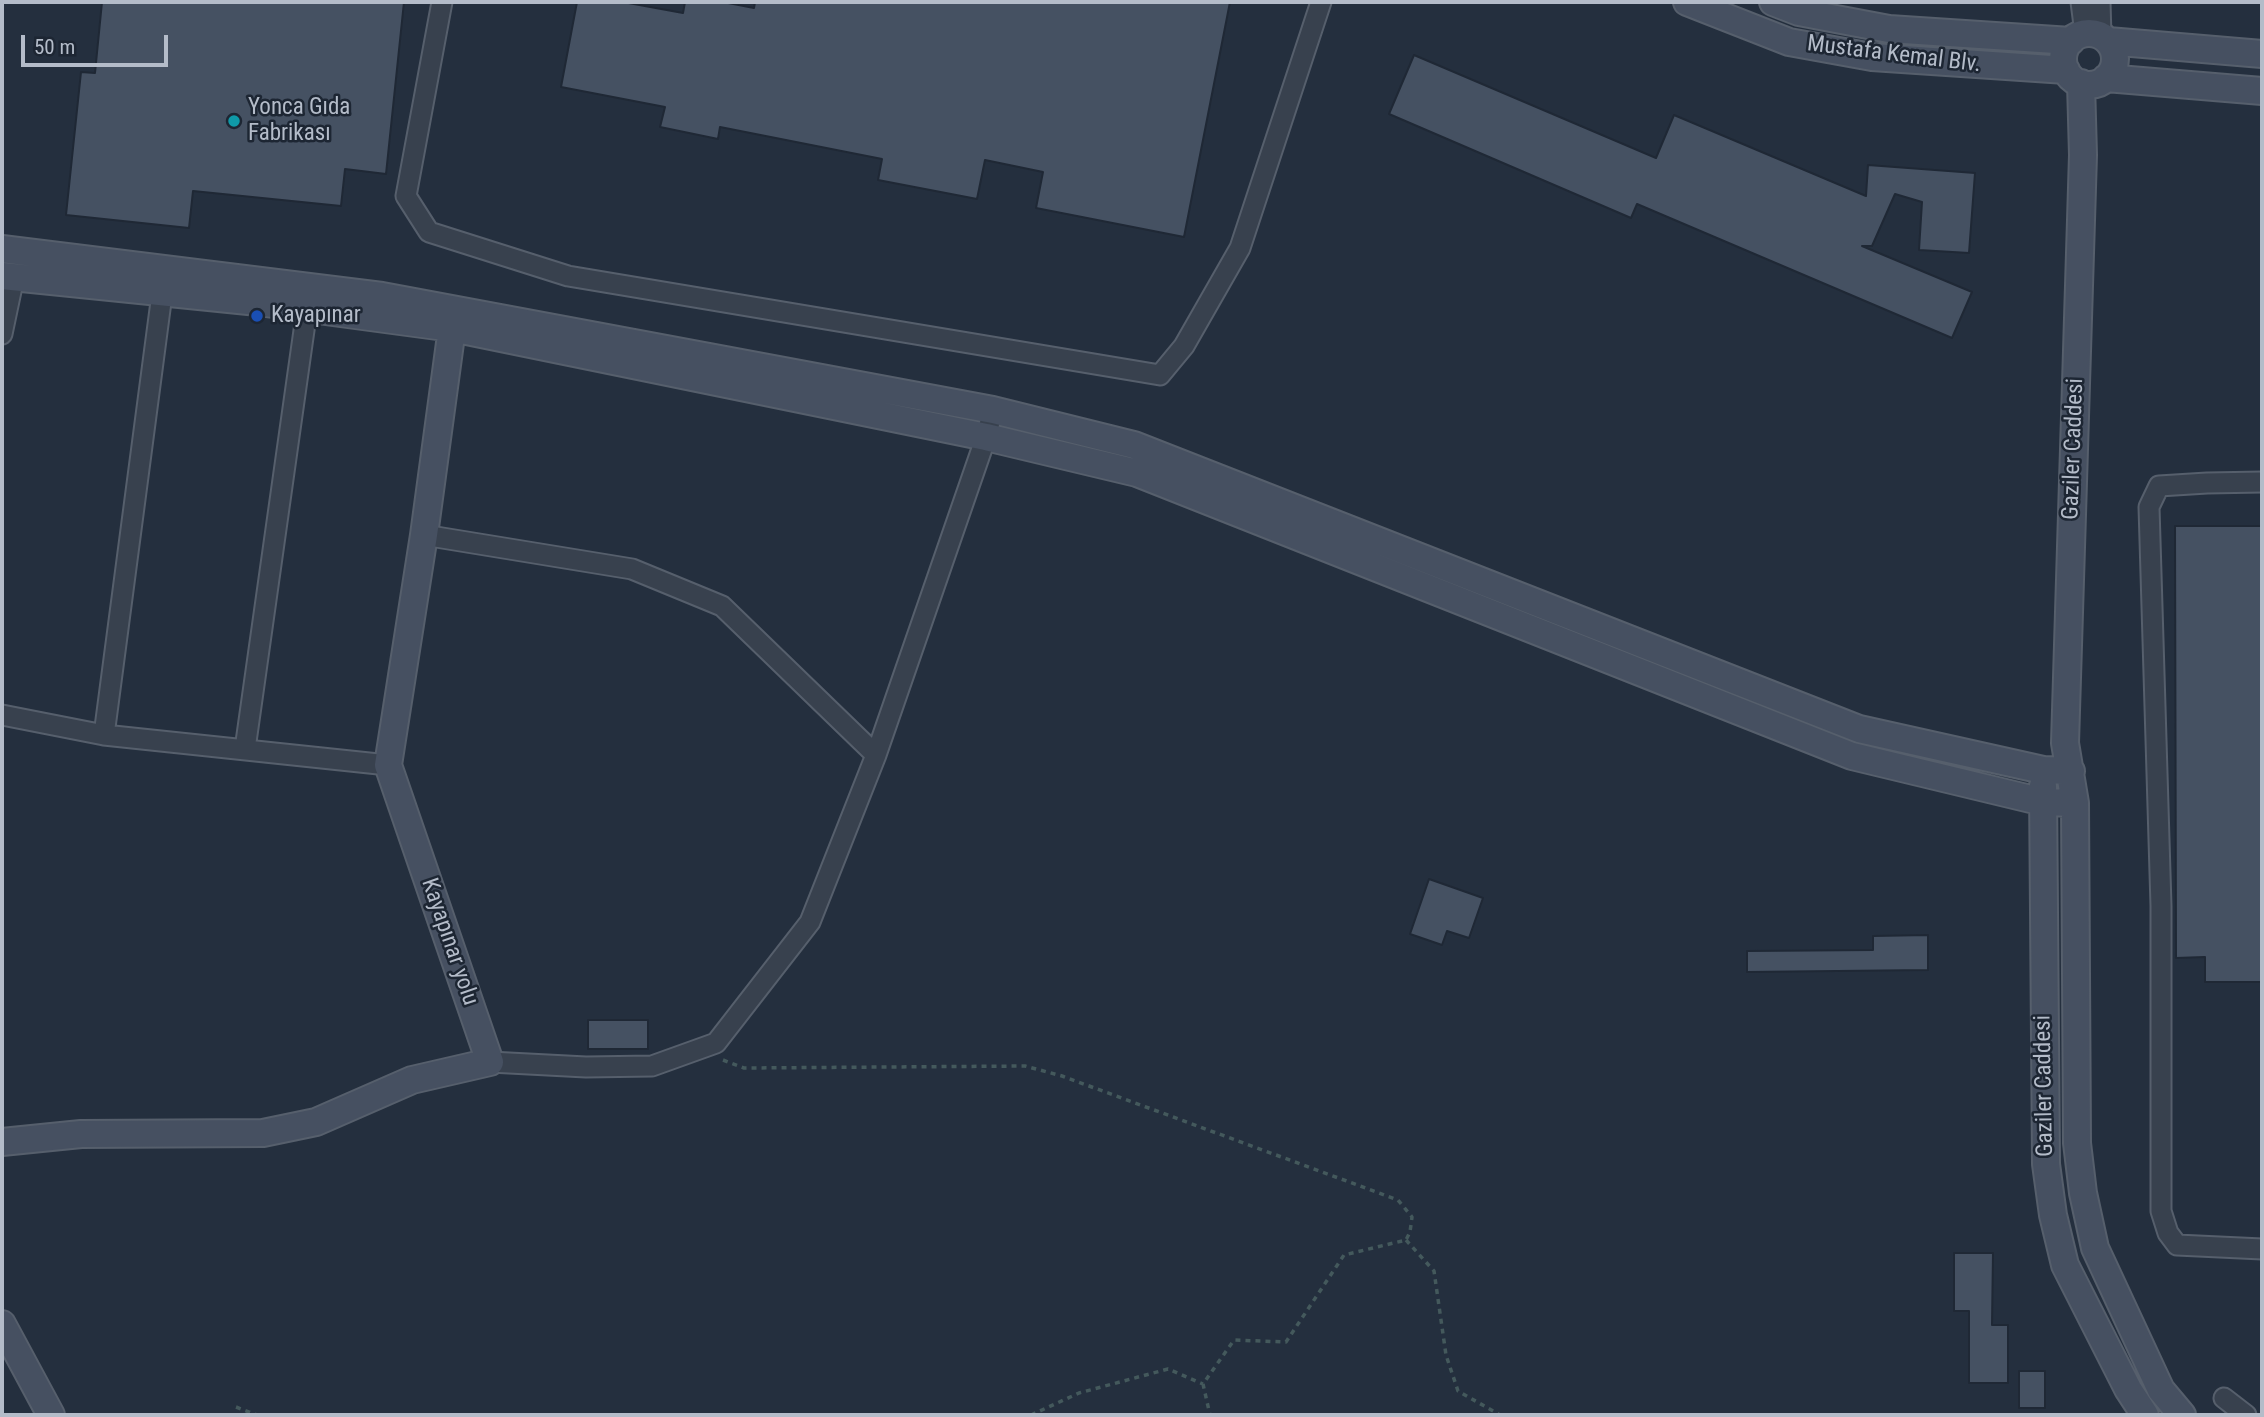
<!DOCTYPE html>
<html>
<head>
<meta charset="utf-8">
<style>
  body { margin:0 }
  #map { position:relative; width:2264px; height:1417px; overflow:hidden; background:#242f3e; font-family:"Roboto Condensed",sans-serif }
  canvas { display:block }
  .frame { position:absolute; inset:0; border:4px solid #b4bcc9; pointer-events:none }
  .scale { position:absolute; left:21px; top:35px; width:147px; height:32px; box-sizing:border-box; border:4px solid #b4bcc9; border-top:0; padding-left:9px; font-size:21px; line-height:24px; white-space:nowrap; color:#b4bcc9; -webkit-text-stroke:5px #1d2633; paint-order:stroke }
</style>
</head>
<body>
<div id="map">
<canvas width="2264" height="1417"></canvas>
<div class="frame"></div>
<div class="scale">50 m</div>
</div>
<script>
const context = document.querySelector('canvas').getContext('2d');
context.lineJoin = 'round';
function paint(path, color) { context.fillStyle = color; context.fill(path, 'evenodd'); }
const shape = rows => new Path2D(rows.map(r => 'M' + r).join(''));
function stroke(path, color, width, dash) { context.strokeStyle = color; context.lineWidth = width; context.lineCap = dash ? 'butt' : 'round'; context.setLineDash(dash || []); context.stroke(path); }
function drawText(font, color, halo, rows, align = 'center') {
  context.font = font + ' "Roboto Condensed",sans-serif'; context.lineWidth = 5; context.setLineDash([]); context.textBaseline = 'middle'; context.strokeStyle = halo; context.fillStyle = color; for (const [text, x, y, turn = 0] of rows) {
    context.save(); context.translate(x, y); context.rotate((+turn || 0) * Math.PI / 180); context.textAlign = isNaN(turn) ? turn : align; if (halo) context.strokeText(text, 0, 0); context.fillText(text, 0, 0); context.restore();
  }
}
const building = shape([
  [102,2,404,2,386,174,345,169,341,206,193,191,189,228,66,215,81,72,95,73,102,2],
  [577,2,623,2,683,13,685,2,723,2,754,8,755,2,1230,2,1184,237,1036,208,1043,172,985,160,977,199,878,180,882,159,720,127,718,139,660,127,665,107,561,87,577,2],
  [1414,55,1656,158,1674,115,1866,196,1868,165,1975,173,1969,253,1919,250,1922,202,1895,194,1872,246,1862,246,1972,292,1952,338,1637,204,1631,218,1389,114,1414,55],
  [2175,526,2262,526,2262,982,2205,982,2205,957,2176,958,2175,526],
  [1429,879,1483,898,1469,938,1447,931,1442,945,1410,934,1429,879],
  [1928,935,1928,970,1747,972,1747,951,1873,950,1873,936,1928,935],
  [588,1020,648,1020,648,1049,588,1049,588,1020],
  [1954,1253,1993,1253,1992,1325,2008,1325,2008,1383,1969,1383,1969,1311,1954,1311,1954,1253],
  [2019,1371,2045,1371,2045,1408,2019,1408,2019,1371]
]);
paint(building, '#455162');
stroke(building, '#1f2835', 2);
const street = shape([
  [442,2,406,196,429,232,568,276,1160,375,1184,346,1240,248,1321,2],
  [2081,2,2085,33],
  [2100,2,2101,36],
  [2,334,14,277],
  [2262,482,2207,483,2159,486,2149,507,2161,906,2161,1211,2168,1233,2177,1245,2262,1249],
  [424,535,632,569,722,606,876,755],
  [2,715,104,735,388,765],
  [104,735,162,294],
  [245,749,307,309],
  [490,1062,586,1067,652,1066,716,1043,810,922,876,755,986,437,993,410],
  [2224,1398,2246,1415]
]);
const secondary = shape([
  [1687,2,1789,42,1872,57,2066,70],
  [1773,2,1799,12,1889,29,2071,41],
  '2063 59a26 26 0 1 1 52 0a26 26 0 1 1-52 0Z',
  [2108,41,2262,54],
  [2106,78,2262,91],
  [2081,83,2083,155,2065,743,2075,803,2077,1143,2083,1193,2095,1248,2161,1390,2182,1415],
  [2,249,382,296,993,410,1134,445,1859,729,2043,770,2071,771],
  [2,276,258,302,452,328,986,437,1137,473,1852,756,2043,802,2075,803],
  [2043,786,2046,1164,2053,1215,2065,1265,2128,1389,2145,1415],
  [2,1142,81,1134,263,1133,316,1122,412,1080,490,1062,388,765,424,535,452,328],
  [2,1324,51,1415]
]);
stroke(street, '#565f6c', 23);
stroke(secondary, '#565f6c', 30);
stroke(shape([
  [723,1060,744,1068,1025,1066,1062,1076,1398,1200,1412,1217,1410,1232,1406,1240,1344,1255,1286,1342,1234,1340,1203,1384,1210,1415],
  [1406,1240,1434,1271,1446,1355,1458,1391,1500,1415],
  [236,1407,257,1415],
  [1031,1415,1079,1393,1168,1369,1203,1384]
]), '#44595c', 3.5, [5, 5]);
stroke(street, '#38414e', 19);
stroke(secondary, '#465061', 26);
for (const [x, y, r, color] of [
  [234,121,7,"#0f9aa8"],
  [257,316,7,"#1a4fb4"]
]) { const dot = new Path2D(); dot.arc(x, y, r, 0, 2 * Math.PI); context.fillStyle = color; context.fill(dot); stroke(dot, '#1d2633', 2.5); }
drawText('23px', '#b4bcc9', '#1d2633', [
  ["Mustafa Kemal Blv.",1894,55,7],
  ["Gaziler Caddesi",2074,449,-88],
  ["Kayapınar yolu",449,942,71],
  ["Gaziler Caddesi",2045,1086,-91]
]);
drawText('23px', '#b4bcc9', '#1d2633', [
  ["Yonca Gıda",248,108],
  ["Fabrikası",248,134],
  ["Kayapınar",271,316]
], 'left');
</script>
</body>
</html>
